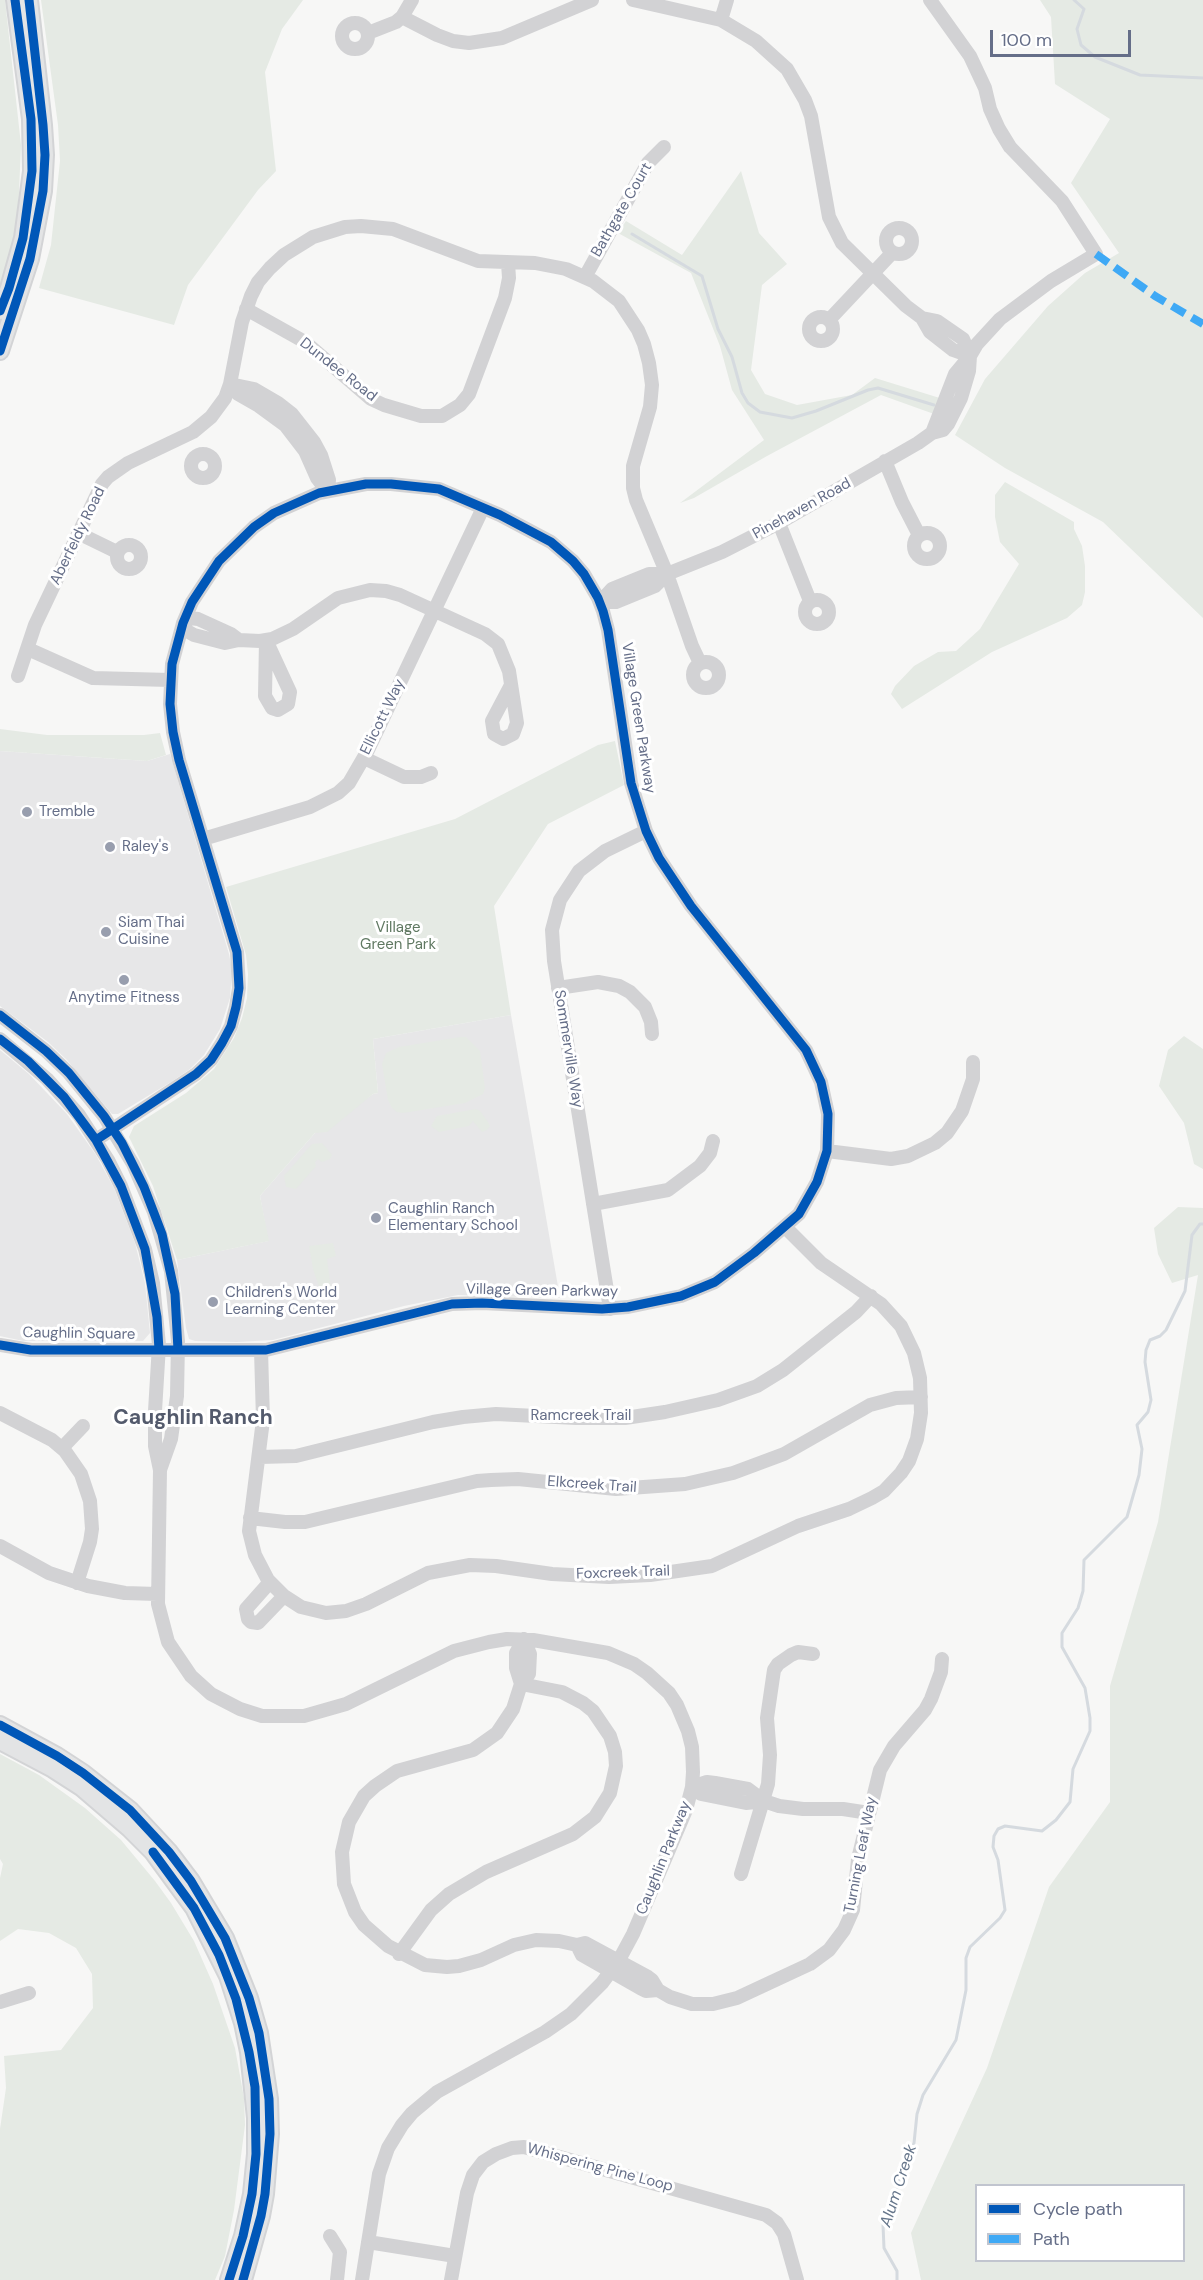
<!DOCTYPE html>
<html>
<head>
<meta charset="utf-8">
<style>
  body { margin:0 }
  #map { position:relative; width:1203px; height:2280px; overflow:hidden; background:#f7f7f6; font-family:"DM Sans",sans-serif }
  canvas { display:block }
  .legend { position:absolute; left:975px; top:2184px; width:210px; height:78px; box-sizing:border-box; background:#fff; border:2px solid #c1c5cf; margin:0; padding:8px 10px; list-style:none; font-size:18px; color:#656e88 }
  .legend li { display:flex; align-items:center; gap:12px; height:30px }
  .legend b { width:30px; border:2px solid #c1c5cf }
  .scale { position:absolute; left:990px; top:30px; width:141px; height:27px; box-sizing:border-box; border:3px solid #656e88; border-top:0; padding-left:8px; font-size:18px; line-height:21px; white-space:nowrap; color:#656e88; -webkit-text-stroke:4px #fff; paint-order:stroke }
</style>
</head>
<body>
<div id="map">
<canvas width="1203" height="2280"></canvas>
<ul class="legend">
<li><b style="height:8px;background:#0057b8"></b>Cycle path</li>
<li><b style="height:8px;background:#3fa9f5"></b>Path</li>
</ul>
<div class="scale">100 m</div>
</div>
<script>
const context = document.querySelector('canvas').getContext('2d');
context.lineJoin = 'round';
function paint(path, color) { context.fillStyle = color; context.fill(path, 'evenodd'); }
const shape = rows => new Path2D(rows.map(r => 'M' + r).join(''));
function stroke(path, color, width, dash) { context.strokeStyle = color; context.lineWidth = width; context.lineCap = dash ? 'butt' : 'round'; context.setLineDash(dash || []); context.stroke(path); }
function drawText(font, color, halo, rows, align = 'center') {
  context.font = font + ' "DM Sans",sans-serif'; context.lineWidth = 6; context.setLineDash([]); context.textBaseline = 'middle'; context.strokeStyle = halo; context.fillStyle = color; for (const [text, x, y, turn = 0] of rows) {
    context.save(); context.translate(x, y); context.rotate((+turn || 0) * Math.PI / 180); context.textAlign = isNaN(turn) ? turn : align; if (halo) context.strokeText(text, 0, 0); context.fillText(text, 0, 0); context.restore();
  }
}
paint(shape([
  [0,751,147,761,170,754,229,954,232,969,230,998,220,1029,204,1055,190,1069,171,1082,118,1114,112,1114,67,1060,48,1042,0,1006],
  [511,1015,560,1298,458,1295,404,1306,273,1340,237,1342,195,1341,189,1339,186,1328,177,1260,268,1241,260,1196,315,1133,373,1094,378,1093,373,1039],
  [0,1050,29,1074,67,1114,96,1155,114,1188,135,1243,145,1283,150,1333,143,1341,23,1341,0,1336]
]), '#e7e7e8');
paint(shape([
  [0,0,5,0,21,145,18,216,12,251,0,288],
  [41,0,303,0,282,29,265,72,276,171,258,190,188,285,174,325,39,288,51,245,60,161,58,125],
  [1040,0,1203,0,1203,618,1103,522,1005,468,955,435,985,379,1048,306,1085,273,1119,253,1071,183,1110,119,1055,84,1051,17],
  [741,171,759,233,787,264,762,285,751,370,765,394,797,405,852,395,875,378,943,399,934,414,881,395,767,456,694,498,680,503,764,440,732,390,720,346,691,273,618,233,626,221,682,255],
  [1005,482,1074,522,1074,529,1082,546,1085,566,1085,592,1082,605,1067,618,992,652,902,709,891,694,895,686,914,666,938,652,956,651,980,629,1019,564,1000,542,995,517,995,495],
  [0,729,47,735,144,735,160,733,166,755,147,761,0,751],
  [615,741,624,785,548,824,494,906,511,1015,373,1039,378,1093,373,1094,327,1132,315,1133,260,1196,269,1241,177,1260,153,1186,129,1137,134,1126,186,1093,214,1069,234,1038,242,1018,247,998,248,974,246,955,226,887,455,819,598,745],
  [1184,1036,1203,1049,1203,1169,1194,1164,1184,1123,1159,1086,1168,1050],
  [460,1037,466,1037,480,1051,485,1088,483,1094,465,1103,403,1113,397,1112,392,1108,388,1100,382,1064,386,1053,399,1047],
  [476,1109,480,1111,488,1122,490,1126,487,1130,482,1132,473,1121,469,1126,439,1132,431,1126,437,1116],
  [322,1143,332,1155,330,1159,322,1162,318,1159,315,1162,316,1166,296,1189,286,1187,284,1176,312,1144],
  [1178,1207,1203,1208,1203,2280,921,2280,911,2233,987,2068,1049,1887,1110,1802,1110,1686,1158,1522,1198,1275,1172,1283,1158,1254,1154,1228],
  [976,2186,1184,2186,1184,2260,976,2260],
  [333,1243,336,1256,327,1259,331,1289,319,1287,313,1269,309,1246],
  [0,1754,39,1775,85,1808,121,1840,155,1881,171,1903,194,1941,213,1984,235,2048,244,2098,245,2125,234,2210,225,2256,215,2280,0,2280,0,2129,6,2088,4,2056,61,2050,93,2008,92,1974,76,1948,49,1933,18,1929,0,1941,0,1878,3,1864,0,1859]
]), '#e5eae4');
stroke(shape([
  [1074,0,1084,9,1077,29,1081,45,1095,57,1140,75,1203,78],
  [632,234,702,276,718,329,732,357,742,393,748,403,760,412,792,418,816,411,868,390,878,388,934,405],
  [897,2280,897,2271,884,2248,883,2225,886,2218,891,2213,899,2181,914,2143,917,2114,923,2095,956,2040,966,1990,966,1958,970,1947,1000,1918,1005,1910,998,1860,993,1847,994,1836,998,1829,1005,1826,1042,1831,1056,1820,1070,1802,1073,1769,1090,1731,1090,1718,1085,1688,1062,1647,1062,1633,1078,1608,1083,1591,1084,1560,1127,1517,1139,1475,1142,1449,1137,1425,1148,1412,1151,1400,1145,1362,1146,1350,1150,1340,1160,1336,1166,1330,1185,1291,1192,1235,1200,1224,1203,1224]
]), '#d5dadf', 3);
const major = shape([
  [0,311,9,288,23,238,32,171,31,119,15,0],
  [0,351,30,259,43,191,45,155,43,125,29,0],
  [0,1725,57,1756,83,1773,130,1810,169,1852,191,1881,225,1938,249,1998,259,2033,269,2099,270,2134,265,2194,261,2216,243,2280],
  [0,1741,53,1769,81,1787,130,1829,153,1852,194,1908,228,1976,243,2023,249,2052,256,2118,256,2154,252,2194,243,2236,229,2280]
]);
stroke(major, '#d3d4d6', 20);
stroke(shape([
  [930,0,970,56,985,88,990,109,999,129,1010,147,1062,201,1096,254,1051,281,1000,319,977,344,970,356,955,374,932,433],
  [402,17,437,35,453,41,469,43,502,38,592,0],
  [721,20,727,0],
  '342 36a13 13 0 1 1 26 0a13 13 0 1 1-26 0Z',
  [368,33,396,22,402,17,412,0],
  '886 241a13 13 0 1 1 26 0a13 13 0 1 1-26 0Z',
  [585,277,648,163,664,147],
  [246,309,305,342,371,399,384,405,421,416,442,416,460,405,469,394,505,298,509,278,508,263],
  '809 329a12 12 0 1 1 24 0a12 12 0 1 1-24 0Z',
  [922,318,930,332,953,350,970,356],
  [829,320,892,253],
  [230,384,254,389,278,403,292,414,314,442,321,455,329,480,327,491],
  [230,384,238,394,259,406,285,425,305,451,317,478,327,491],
  '191 466a12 12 0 1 1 24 0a12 12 0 1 1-24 0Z',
  [885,461,902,502,919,535],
  [779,523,810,601],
  [78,533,117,552],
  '914 546a13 13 0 1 1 26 0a13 13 0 1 1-26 0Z',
  '117 557a12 12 0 1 1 24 0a12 12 0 1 1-24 0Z',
  '805 612a12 12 0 1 1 24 0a12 12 0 1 1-24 0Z',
  [600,602,612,589,649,574,667,574,722,552,779,523,918,443,932,433,943,430,948,424,961,398,969,371,970,356,963,339,937,321,922,318,906,306,842,243,829,217,811,116,805,100,787,69,756,41,721,20,633,0],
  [600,602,616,602,655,586,667,574],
  [239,640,231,634,198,619,190,618,183,623,187,631,194,635,225,643,239,640,260,641,272,639,293,629,338,598,370,590,386,591,400,595,485,634,498,644,509,671,517,723,513,734,503,739,494,734,492,721,511,685],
  [266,640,290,692,288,704,278,710,272,708,265,696,266,640],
  [28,649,93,678,170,680],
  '693 675a13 13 0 1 1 26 0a13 13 0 1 1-26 0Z',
  [18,676,35,625,102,484,108,477,128,463,193,432,211,417,225,398,230,384,242,322,251,296,258,282,270,268,284,255,313,237,345,227,361,226,393,229,478,261,535,263,566,269,593,281,619,301,638,330,644,344,649,363,652,385,650,407,633,466,633,488,636,500,667,574,692,646,700,663],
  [364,758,404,777,421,777,431,773],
  [203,839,310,807,338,793,349,783,367,752,483,508],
  [558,988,598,982,619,986,630,992,645,1007,651,1022,652,1034],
  [0,1015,46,1051,69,1073,104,1116,133,1164,154,1212,171,1271,178,1341,177,1396,171,1439,160,1470],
  [0,1039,47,1079,79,1115,108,1160,121,1186,145,1249,153,1283,159,1345,155,1411,155,1446,160,1470,158,1604,168,1642,191,1676,211,1694,240,1709,262,1716,304,1716,346,1704,454,1651,489,1642,507,1639,533,1640,608,1653,634,1664,647,1673,669,1693,677,1705,688,1731,692,1747,693,1772,692,1787,686,1810,633,1934,619,1960,602,1983,571,2014,545,2032,437,2092,412,2113,402,2125,388,2148,379,2174,362,2280],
  [827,1151,891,1159,908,1156,935,1143,947,1133,962,1111,973,1079,973,1062],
  [593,1204,668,1190,700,1166,710,1153,713,1141],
  [610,1309,554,961,552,930,560,900,579,871,605,851,646,831],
  [0,1345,31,1350,266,1350,452,1304,482,1303,602,1309,628,1307,681,1296,715,1282,754,1253,799,1214,817,1182,827,1151,828,1114,821,1082,806,1050,691,906,659,858,646,831,631,783,608,630,603,611,598,598,584,574,573,561,551,542,500,515,439,489,391,484,366,484,319,493,274,513,254,527,219,561,192,602,183,623,172,664,170,704,173,732,179,760,237,952,239,988,236,1007,231,1026,222,1043,211,1060,196,1074,96,1140],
  [261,1350,263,1420,249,1531,255,1555,268,1580,284,1596,301,1607,326,1613,346,1611,366,1604,428,1573,470,1565,496,1566,552,1574,609,1577,650,1575,712,1566,798,1526,849,1509,872,1498,884,1491,901,1473,909,1461,917,1439,921,1413,920,1378,914,1353,901,1326,881,1304,821,1263,785,1227],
  [0,1413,52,1440,65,1451,81,1474,90,1501,92,1529,90,1542,77,1583],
  [62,1448,83,1426],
  [260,1457,296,1456,433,1422,463,1417,496,1414,576,1418,625,1418,665,1412,718,1400,757,1386,783,1370,856,1312,871,1296],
  [250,1518,285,1522,305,1522,477,1481,491,1480,518,1479,616,1489,685,1484,733,1473,784,1454,870,1405,896,1398,921,1397],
  [0,1546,49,1573,88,1586,125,1593,157,1594],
  [270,1582,246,1609,248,1619,251,1622,258,1623,284,1596],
  [521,1684,516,1668,516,1653,524,1639,530,1654,529,1674,521,1684,513,1709,497,1733,473,1750,397,1771,375,1786,364,1796,349,1822,342,1852,344,1884,355,1912,364,1925,388,1946,425,1965,447,1967,459,1966,481,1960,514,1945,536,1940,559,1941,577,1945,585,1943,648,1977,652,1980,658,1990,670,1997,692,2004,713,2004,737,1998,810,1964,829,1950,844,1930,853,1910,858,1859,880,1770,894,1746,925,1710,931,1699,941,1672,942,1659],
  [692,1787,707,1782,715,1783,748,1789,764,1801,779,1806,803,1809,843,1809,869,1813],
  [692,1787,701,1794,746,1803,764,1801],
  [741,1874,768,1784,770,1755,767,1718,774,1670,778,1664,791,1655,798,1652,813,1654],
  [577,1945,582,1955,640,1988,646,1991,658,1990],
  [399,1954,431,1910,449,1894,486,1872,573,1834,595,1817,610,1793,616,1766,615,1752,610,1736,593,1711,583,1703,562,1692,521,1684],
  [0,2002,29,1993],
  [330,2236,340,2252,337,2280],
  [368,2242,455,2256],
  [451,2280,467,2193,473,2175,483,2162,496,2154,512,2148,524,2147,766,2215,777,2223,784,2234,797,2280]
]), '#d2d2d4', 14);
stroke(major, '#e3e4e5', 16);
stroke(shape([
  [1096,254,1155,296,1203,324]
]), '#3fa9f5', 8, [15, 8]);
stroke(shape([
  [0,311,9,288,23,238,32,171,31,119,15,0],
  [0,351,30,259,43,191,45,155,43,125,29,0],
  [0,1015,46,1051,69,1073,104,1116,122,1143,144,1187,162,1234,175,1294,178,1350],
  [0,1039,28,1061,64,1097,96,1140,121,1186,145,1249,157,1317,159,1350],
  [0,1345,31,1350,266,1350,452,1304,482,1303,602,1309,628,1307,681,1296,715,1282,754,1253,799,1214,817,1182,827,1151,828,1114,821,1082,806,1050,691,906,659,858,646,831,631,783,608,630,603,611,598,598,584,574,573,561,551,542,500,515,439,489,391,484,366,484,319,493,274,513,254,527,219,561,192,602,183,623,172,664,170,704,173,732,179,760,237,952,239,988,236,1007,231,1026,222,1043,211,1060,196,1074,96,1140],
  [0,1725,57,1756,83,1773,130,1810,169,1852,191,1881,225,1938,249,1998,259,2033,269,2099,270,2134,265,2194,261,2216,243,2280],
  [153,1852,194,1908,219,1955,236,1999,249,2052,255,2087,256,2154,252,2194,243,2236,229,2280]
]), '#0057b8', 9);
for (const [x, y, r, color] of [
  [27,812,6,"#989eae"],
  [110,847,6,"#989eae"],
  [106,932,6,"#989eae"],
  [124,980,6,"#989eae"],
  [376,1218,6,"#989eae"],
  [213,1302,6,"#989eae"]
]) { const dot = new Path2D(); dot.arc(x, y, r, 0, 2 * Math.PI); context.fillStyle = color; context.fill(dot); stroke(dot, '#fff', 2); }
drawText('15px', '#656e88', '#fff', [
  ["Bathgate Court",622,210,-60],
  ["Dundee Road",338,370,38],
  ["Pinehaven Road",802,509,-29],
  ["Aberfeldy Road",78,536,-64],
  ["Ellicott Way",383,717,-64],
  ["Village Green Parkway",638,718,81],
  ["Sommerville Way",568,1049,81],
  ["Village Green Parkway",542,1291,1],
  ["Caughlin Square",79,1334,1],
  ["Ramcreek Trail",581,1416],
  ["Elkcreek Trail",592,1485,4],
  ["Foxcreek Trail",623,1573,-2],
  ["Turning Leaf Way",861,1855,-79],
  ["Caughlin Parkway",664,1858,-68],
  ["Whispering Pine Loop",600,2168,15]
]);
drawText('15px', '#656e88', '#fff', [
  ["Tremble",39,812],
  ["Raley's",122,847],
  ["Siam Thai",118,923],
  ["Cuisine",118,940],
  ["Anytime Fitness",124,998,"center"],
  ["Caughlin Ranch",388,1209],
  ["Elementary School",388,1226],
  ["Children's World",225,1293],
  ["Learning Center",225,1310]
], 'left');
drawText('15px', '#607962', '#fff', [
  ["Village",398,928],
  ["Green Park",398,945]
]);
drawText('italic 16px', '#66768b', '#fff', [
  ["Alum Creek",899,2186,-72]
]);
drawText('bold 21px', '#535a6c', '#fff', [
  ["Caughlin Ranch",193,1418]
]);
</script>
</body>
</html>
